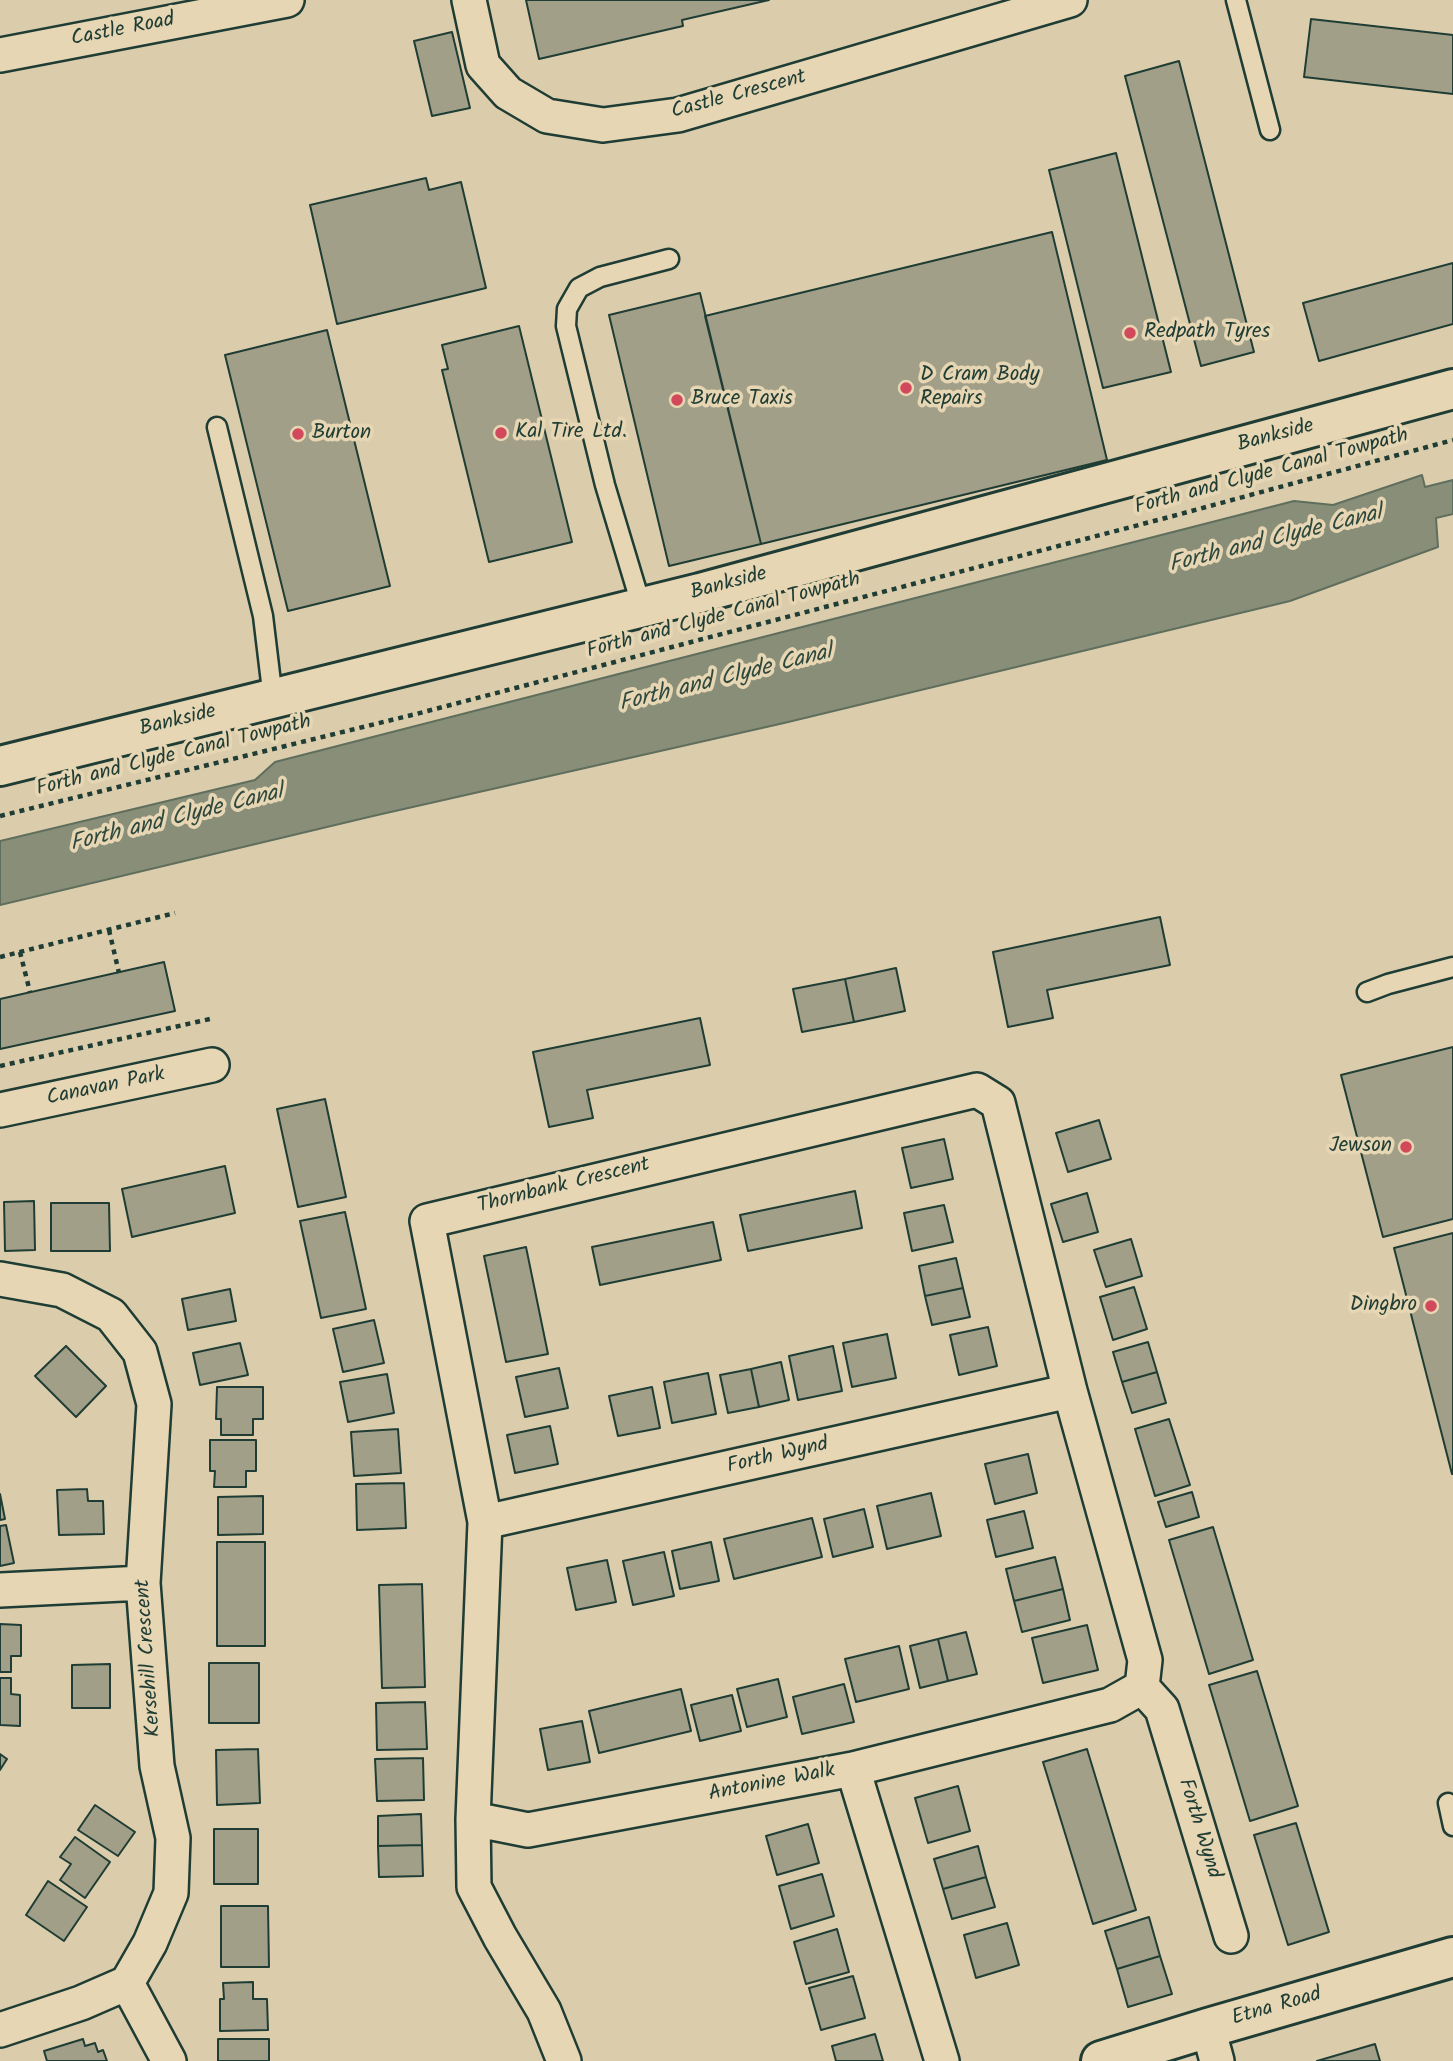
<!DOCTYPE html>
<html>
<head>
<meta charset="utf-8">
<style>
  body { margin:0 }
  canvas { display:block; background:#dbcdac }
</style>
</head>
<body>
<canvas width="1453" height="2061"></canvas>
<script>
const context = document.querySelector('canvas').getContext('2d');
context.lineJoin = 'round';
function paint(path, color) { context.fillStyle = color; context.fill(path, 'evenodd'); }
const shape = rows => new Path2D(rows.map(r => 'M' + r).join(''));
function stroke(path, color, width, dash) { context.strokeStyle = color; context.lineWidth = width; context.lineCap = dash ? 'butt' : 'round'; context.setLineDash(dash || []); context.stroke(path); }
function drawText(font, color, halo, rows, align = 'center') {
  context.font = font + ' Kalam,sans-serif'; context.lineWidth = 7; context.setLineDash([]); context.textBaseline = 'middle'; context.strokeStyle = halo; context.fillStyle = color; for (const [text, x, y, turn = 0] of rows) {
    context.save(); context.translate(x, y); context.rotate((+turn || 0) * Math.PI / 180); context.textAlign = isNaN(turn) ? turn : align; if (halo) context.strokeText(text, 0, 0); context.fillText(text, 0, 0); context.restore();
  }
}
const water = shape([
  [1422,475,1425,487,1453,480,1453,514,1436,518,1438,547,1290,601,784,723,373,816,0,905,0,841,255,780,275,762,1294,501,1333,505,1422,475]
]);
paint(water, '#898e78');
stroke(water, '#5f6e5d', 2);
const building = shape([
  [526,0,769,0,682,20,683,26,539,59,526,0],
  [1311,19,1453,35,1453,94,1304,77,1311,19],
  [452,32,470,108,432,116,414,41,452,32],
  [1179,61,1254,352,1201,366,1125,76,1179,61],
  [1116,153,1171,372,1103,388,1049,170,1116,153],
  [426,178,429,190,461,182,486,288,337,324,310,205,426,178],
  [1052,232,1107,460,761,544,705,316,1052,232],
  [1453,263,1453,324,1319,361,1303,303,1453,263],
  [700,293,761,544,669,566,609,315,700,293],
  [519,326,572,542,489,562,442,370,448,369,442,345,519,326],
  [327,330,390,586,288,611,225,355,327,330],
  [1160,917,1170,965,1047,990,1053,1018,1008,1027,993,952,1160,917],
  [164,962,175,1011,0,1049,0,999,164,962],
  [896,968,905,1011,854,1022,845,979,896,968],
  [845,979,854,1022,802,1032,793,989,845,979],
  [700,1018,710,1065,587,1090,593,1118,549,1127,533,1052,700,1018],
  [1453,1047,1453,1219,1383,1237,1341,1075,1453,1047],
  [325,1099,346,1197,298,1207,277,1109,325,1099],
  [1099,1120,1111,1159,1068,1172,1056,1133,1099,1120],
  [944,1139,953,1179,911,1188,902,1148,944,1139],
  [225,1166,235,1213,132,1237,122,1189,225,1166],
  [855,1191,862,1228,748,1251,740,1215,855,1191],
  [1087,1193,1098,1232,1063,1242,1051,1204,1087,1193],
  [34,1201,35,1250,5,1251,4,1202,34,1201],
  [51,1203,109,1203,110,1251,51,1251,51,1203],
  [944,1205,953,1242,912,1251,904,1213,944,1205],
  [345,1212,366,1309,321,1318,300,1221,345,1212],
  [713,1222,721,1260,600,1285,592,1247,713,1222],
  [1453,1233,1453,1474,1452,1474,1394,1248,1453,1233],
  [1131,1239,1142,1276,1106,1287,1094,1250,1131,1239],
  [526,1247,548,1354,506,1362,484,1256,526,1247],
  [956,1258,963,1288,925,1296,919,1266,956,1258],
  [1134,1287,1147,1329,1113,1340,1100,1297,1134,1287],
  [963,1288,970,1317,932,1325,925,1296,963,1288],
  [230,1289,236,1321,188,1330,182,1299,230,1289],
  [374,1320,384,1363,343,1372,333,1329,374,1320],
  [988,1327,997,1366,959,1375,950,1335,988,1327],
  [887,1334,896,1378,852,1387,843,1343,887,1334],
  [1148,1342,1157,1372,1122,1382,1113,1352,1148,1342],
  [240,1343,248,1375,200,1385,193,1353,240,1343],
  [66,1346,106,1386,76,1417,35,1376,66,1346],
  [833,1346,842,1391,798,1400,789,1356,833,1346],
  [781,1362,789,1400,759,1407,751,1369,781,1362],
  [559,1368,568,1408,525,1417,516,1377,559,1368],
  [751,1369,759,1407,728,1413,720,1375,751,1369],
  [1157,1372,1166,1403,1132,1413,1122,1382,1157,1372],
  [708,1373,716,1414,672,1423,664,1382,708,1373],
  [387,1374,394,1413,348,1422,340,1382,387,1374],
  [217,1387,263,1387,263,1419,253,1419,253,1435,221,1435,221,1419,216,1419,217,1387],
  [652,1387,660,1428,618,1436,609,1396,652,1387],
  [1169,1419,1190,1485,1155,1496,1135,1429,1169,1419],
  [550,1426,558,1464,515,1473,507,1435,550,1426],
  [398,1429,401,1473,354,1476,351,1432,398,1429],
  [210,1440,256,1440,256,1471,246,1471,246,1487,214,1487,215,1471,210,1471,210,1440],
  [1028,1454,1037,1493,995,1504,985,1464,1028,1454],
  [404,1483,406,1528,357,1530,356,1484,404,1483],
  [87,1489,88,1501,103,1501,104,1534,59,1535,57,1490,87,1489],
  [1192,1492,1199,1517,1166,1527,1158,1502,1192,1492],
  [931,1493,941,1536,887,1549,877,1506,931,1493],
  [0,1494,5,1519,0,1520,0,1494],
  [263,1496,263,1534,218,1535,218,1497,263,1496],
  [864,1509,873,1547,833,1557,824,1519,864,1509],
  [1024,1511,1033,1548,996,1557,987,1520,1024,1511],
  [812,1518,822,1557,734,1579,724,1539,812,1518],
  [6,1525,14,1563,0,1566,0,1526,6,1525],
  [1213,1527,1253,1660,1209,1674,1169,1540,1213,1527],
  [217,1542,265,1542,265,1646,217,1646,217,1542],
  [711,1542,719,1581,680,1589,672,1551,711,1542],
  [664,1552,674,1596,633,1605,623,1561,664,1552],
  [1055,1557,1063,1589,1014,1601,1006,1569,1055,1557],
  [607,1560,616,1602,576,1610,567,1568,607,1560],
  [422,1584,425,1687,382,1688,379,1585,422,1584],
  [1063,1589,1070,1620,1022,1632,1014,1601,1063,1589],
  [0,1624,21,1625,21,1656,11,1656,11,1672,0,1672,0,1624],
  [1087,1625,1098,1670,1043,1683,1032,1638,1087,1625],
  [966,1632,977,1674,948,1681,938,1639,966,1632],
  [938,1639,948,1681,920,1688,910,1646,938,1639],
  [899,1646,909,1689,856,1702,845,1659,899,1646],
  [209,1663,259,1663,259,1723,209,1723,209,1663],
  [110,1664,110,1708,72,1708,72,1665,110,1664],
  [1257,1671,1298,1806,1250,1821,1209,1685,1257,1671],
  [0,1678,11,1678,11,1694,20,1695,20,1726,0,1725,0,1678],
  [778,1679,787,1717,747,1727,737,1689,778,1679],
  [844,1684,854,1722,802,1734,793,1697,844,1684],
  [681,1689,691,1731,599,1753,589,1711,681,1689],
  [732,1695,741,1731,700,1741,691,1705,732,1695],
  [425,1702,427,1749,377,1750,376,1703,425,1702],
  [582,1721,590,1762,548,1770,540,1729,582,1721],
  [258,1749,260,1803,217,1805,216,1750,258,1749],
  [1087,1749,1136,1910,1093,1924,1043,1762,1087,1749],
  [0,1754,7,1759,0,1770,0,1754],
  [423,1758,424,1800,377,1801,375,1759,423,1758],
  [958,1786,970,1831,928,1843,915,1798,958,1786],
  [95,1805,135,1832,118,1856,78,1830,95,1805],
  [421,1814,422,1845,378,1846,378,1816,421,1814],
  [1296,1823,1329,1932,1288,1945,1254,1835,1296,1823],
  [808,1824,819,1863,777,1875,766,1836,808,1824],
  [214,1829,258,1829,258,1884,214,1884,214,1829],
  [75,1837,110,1862,85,1898,60,1880,71,1864,60,1857,75,1837],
  [422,1845,423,1876,379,1877,378,1846,422,1845],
  [978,1846,986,1877,943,1889,934,1859,978,1846],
  [822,1874,834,1916,791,1929,779,1886,822,1874],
  [986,1877,995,1907,952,1919,943,1889,986,1877],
  [48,1881,87,1907,64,1941,26,1915,48,1881],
  [221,1906,268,1906,269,1967,221,1967,221,1906],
  [1149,1917,1160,1956,1117,1969,1105,1931,1149,1917],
  [1007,1923,1019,1965,976,1978,964,1935,1007,1923],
  [837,1929,849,1972,806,1984,794,1942,837,1929],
  [1160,1956,1172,1994,1128,2007,1117,1969,1160,1956],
  [853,1976,865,2018,821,2030,809,1988,853,1976],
  [253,1982,253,1999,267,1999,268,2030,220,2031,220,1999,224,1999,223,1983,253,1982],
  [875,2034,883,2061,836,2061,832,2046,875,2034],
  [83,2039,85,2046,95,2043,98,2052,103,2050,107,2061,47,2061,44,2051,83,2039],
  [218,2039,269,2039,269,2061,218,2061,218,2039],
  [1375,2044,1380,2061,1317,2061,1375,2044]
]);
paint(building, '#a19f87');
stroke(building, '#1f3d34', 2);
const service = shape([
  [1236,0,1270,130],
  [217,427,263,616,273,699],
  [642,608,605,485,566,326,567,309,579,288,600,277,669,259],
  [1367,992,1388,984,1453,967],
  [1448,1803,1453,1826]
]);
const minor = shape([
  [469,0,483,65,508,93,547,116,603,125,678,115,1070,0],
  [0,55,287,0],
  [0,1110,212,1065],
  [0,1279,62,1290,111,1315,140,1352,154,1404,143,1583,157,1766,173,1838,171,1893,150,1943,127,1983,81,2003,0,2030],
  [485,1522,1070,1391],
  [0,1590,143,1583],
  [1142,1687,1162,1709,1231,1936],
  [473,1819,528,1830,853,1769,942,2061],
  [127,1983,169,2061],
  [1208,2028,1217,2061],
  [564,2061,544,2011,500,1937,474,1887,473,1819,485,1522,427,1221,977,1090,998,1103,1070,1391,1145,1660,1142,1687,1110,1705,853,1769]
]);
const tertiary = shape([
  [0,766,700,593,1453,389],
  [1101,2061,1208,2028,1453,1957]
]);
stroke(service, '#1f3d34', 23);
stroke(minor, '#1f3d34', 38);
stroke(tertiary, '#1f3d34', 44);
stroke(shape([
  [0,816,416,714,1173,516,1453,440],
  [109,930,119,973],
  [20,952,30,992],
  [0,957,175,913],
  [0,1066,210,1019]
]), '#1f3d34', 4.5, [5, 5]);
stroke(service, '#e7d6b3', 18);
stroke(minor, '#e7d6b3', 33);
stroke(tertiary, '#e7d6b3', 38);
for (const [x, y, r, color] of [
  [1130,333,7,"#d1495b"],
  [906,388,7,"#d1495b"],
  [677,400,7,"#d1495b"],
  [501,433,7,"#d1495b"],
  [298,434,7,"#d1495b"],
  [1406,1147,7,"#d1495b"],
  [1431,1306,7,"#d1495b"]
]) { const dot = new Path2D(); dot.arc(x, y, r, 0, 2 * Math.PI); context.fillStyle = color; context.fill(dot); stroke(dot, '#e7d6b3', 2.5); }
drawText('21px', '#1f3d34', '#e7d6b3', [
  ["Castle Road",123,31,-11],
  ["Castle Crescent",739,96,-15],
  ["Bankside",1276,437,-15],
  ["Forth and Clyde Canal Towpath",1272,473,-15],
  ["Bankside",729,585,-15],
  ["Forth and Clyde Canal Towpath",724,617,-15],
  ["Bankside",178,722,-14],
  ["Forth and Clyde Canal Towpath",174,757,-14],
  ["Canavan Park",106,1088,-12],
  ["Thornbank Crescent",564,1187,-14],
  ["Forth Wynd",778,1457,-13],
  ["Kersehill Crescent",150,1658,-94],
  ["Antonine Walk",772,1784,-11],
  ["Forth Wynd",1198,1829,73],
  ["Etna Road",1277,2008,-16]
]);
drawText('21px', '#1f3d34', '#e7d6b3', [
  ["Redpath Tyres",1144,333],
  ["D Cram Body",920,376],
  ["Repairs",920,400],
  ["Bruce Taxis",691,400],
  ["Kal Tire Ltd.",515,433],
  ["Burton",312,434],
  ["Jewson",1392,1147,"right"],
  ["Dingbro",1417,1306,"right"]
], 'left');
drawText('italic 23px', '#2f493e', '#e7d6b3', [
  ["Forth and Clyde Canal",1276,541,-14],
  ["Forth and Clyde Canal",726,680,-14],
  ["Forth and Clyde Canal",177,820,-14]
]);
</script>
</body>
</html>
